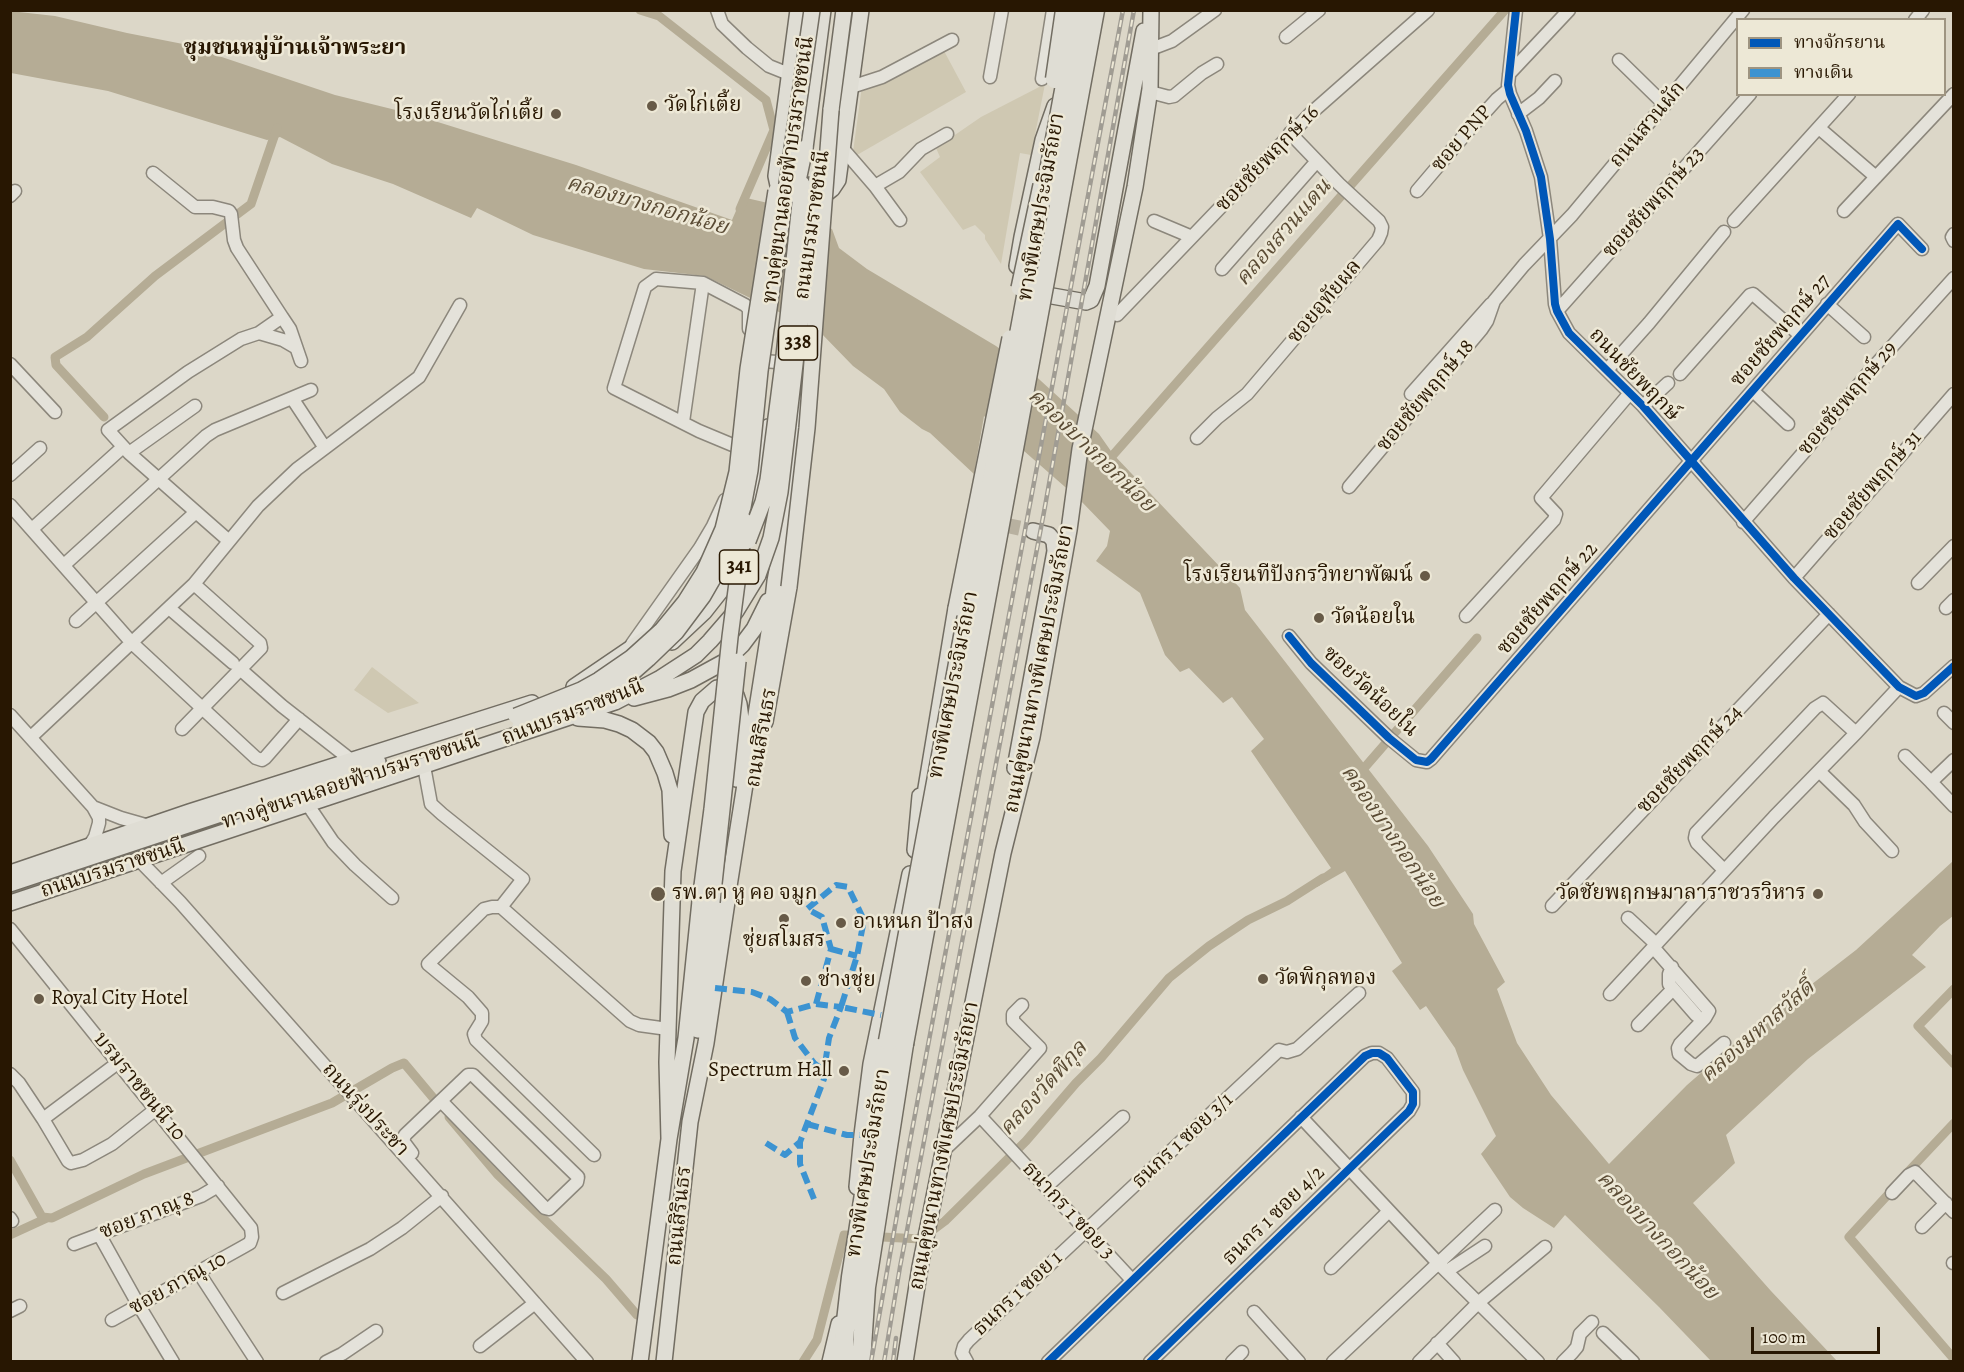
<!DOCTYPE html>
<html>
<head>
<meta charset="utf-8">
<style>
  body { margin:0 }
  #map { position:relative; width:1964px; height:1372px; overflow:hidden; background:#dcd7c8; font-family:Alegreya,"Noto Serif Thai",serif }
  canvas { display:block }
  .frame { position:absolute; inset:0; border:12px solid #281702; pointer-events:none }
  .legend { position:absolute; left:1736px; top:18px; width:210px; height:78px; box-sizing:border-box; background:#ede8d6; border:2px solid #9e9481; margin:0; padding:8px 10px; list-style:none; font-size:18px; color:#281702 }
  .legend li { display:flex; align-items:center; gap:12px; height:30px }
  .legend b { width:30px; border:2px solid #9e9481 }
  .scale { position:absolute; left:1751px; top:1327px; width:129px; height:27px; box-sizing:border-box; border:3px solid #281702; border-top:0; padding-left:8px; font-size:18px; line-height:21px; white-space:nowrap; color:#281702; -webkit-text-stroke:4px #ede8d6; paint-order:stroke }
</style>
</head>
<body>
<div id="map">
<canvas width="1964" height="1372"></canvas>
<div class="frame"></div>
<ul class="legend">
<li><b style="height:8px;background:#0057b8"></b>ทางจักรยาน</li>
<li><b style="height:8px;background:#3c93d1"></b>ทางเดิน</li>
</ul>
<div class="scale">100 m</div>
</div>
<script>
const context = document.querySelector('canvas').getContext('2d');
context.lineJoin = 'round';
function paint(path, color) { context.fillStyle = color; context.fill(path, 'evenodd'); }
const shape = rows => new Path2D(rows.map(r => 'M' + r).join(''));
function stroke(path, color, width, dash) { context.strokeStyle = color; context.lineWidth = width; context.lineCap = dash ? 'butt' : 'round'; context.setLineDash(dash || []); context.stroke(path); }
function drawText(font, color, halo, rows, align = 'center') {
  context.font = font + ' Alegreya,"Noto Serif Thai",serif'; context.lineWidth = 5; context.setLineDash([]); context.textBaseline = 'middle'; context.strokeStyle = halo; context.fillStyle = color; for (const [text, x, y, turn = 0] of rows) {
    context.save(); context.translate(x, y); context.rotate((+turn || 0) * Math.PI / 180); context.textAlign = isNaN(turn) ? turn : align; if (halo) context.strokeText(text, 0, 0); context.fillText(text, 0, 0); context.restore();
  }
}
paint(shape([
  [943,49,966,92,857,155,853,152,862,86],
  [1045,84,1031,155,1020,153,1001,264,985,239,985,235,975,225,963,230,920,172,940,157,936,148,981,117],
  [372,667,419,703,388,713,354,690]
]), '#cfc8b2');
paint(shape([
  [10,11,55,16,127,33,183,44,335,95,412,114,576,165,732,220,742,197,768,203,832,229,839,248,867,269,996,346,1029,370,1099,434,1113,454,1240,588,1245,610,1428,846,1473,914,1474,924,1505,982,1497,989,1517,1043,1551,1095,1609,1164,1687,1085,1770,1013,1772,1015,1856,950,1953,861,1953,916,1940,926,1912,955,1926,967,1808,1059,1726,1135,1735,1163,1693,1203,1771,1291,1837,1361,1711,1361,1659,1307,1565,1215,1554,1228,1523,1208,1510,1197,1481,1154,1496,1136,1463,1070,1455,1048,1426,1006,1420,1010,1392,971,1402,963,1345,871,1317,887,1313,881,1331,868,1251,751,1264,739,1232,697,1223,703,1189,668,1180,672,1165,655,1140,593,1096,561,1107,546,1110,531,1080,500,984,416,974,474,930,433,922,429,900,412,884,389,853,366,820,332,705,276,644,269,533,235,477,208,471,218,393,184,332,164,280,137,267,140,108,91,11,73]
]), '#b5ac95');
stroke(shape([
  [640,10,659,16,766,100,774,130,740,209],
  [104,417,56,365,55,357,87,337,155,276,251,204,277,128],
  [1106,463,1505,10],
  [1359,774,1477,638],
  [1954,989,1918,1026,1954,1064],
  [449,1117,498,1175,606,1279,637,1315],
  [10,1160,42,1217,52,1218,144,1174,332,1103,392,1068,404,1063,440,1106],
  [1906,1174,1954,1123],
  [1895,1187,1849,1237,1954,1359],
  [10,1235,47,1218],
  [803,1362,817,1340,844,1235,921,1239,945,1221,1026,1141,1076,1083,1101,1058,1169,978,1209,946,1248,920,1287,901,1323,878]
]), '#b5ac95', 9);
stroke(shape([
  [1005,525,1033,531]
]), '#b8b1a0', 15, [15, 8]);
const minor = shape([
  [717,10,722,24,747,48,769,66,789,74],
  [1516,10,1508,85,1510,94,1526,131,1541,177,1550,239,1555,304,1557,311,1569,333,1643,406,1794,578,1899,687,1916,696,1924,693,1954,666],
  [1915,20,1923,10],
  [1286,37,1319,10],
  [1151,49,1172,41,1215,10],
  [1619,60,1665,105],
  [1509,74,1569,10],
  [990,77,1002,10],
  [1042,79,1053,10],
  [851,87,882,77,952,40],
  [1150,92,1169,97,1174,96,1202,73,1217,64],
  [1518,114,1539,98,1555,81],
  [1819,128,1876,177],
  [843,149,875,186,900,220],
  [153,173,195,207,213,207,229,211,231,214,234,240,237,248,282,317],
  [875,186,899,172,921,149,947,134],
  [1417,191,1468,131,1497,99,1509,89],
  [10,196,15,191],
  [1844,211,1954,94],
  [1154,221,1192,237],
  [1734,221,1849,94],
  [1954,234,1952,237,1954,241],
  [1222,269,1317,161],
  [1827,304,1864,337],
  [1557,311,1750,94],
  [1117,315,1310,114,1428,10],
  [259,333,283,340,295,347],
  [10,364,55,412],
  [754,367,763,361,790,363,797,367,801,371,802,380,801,402],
  [1607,370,1649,323,1724,232],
  [1680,374,1750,295,1753,294,1800,335],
  [1753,391,1788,424],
  [1411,394,1491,304],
  [292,398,325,448],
  [1643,406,1668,383],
  [683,422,703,283],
  [1197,438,1217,418,1247,394,1378,240,1381,233,1382,227,1379,221,1339,184,1290,133],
  [735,446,699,431,614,388,645,287,656,279,703,283,745,305,749,309,749,329],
  [129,453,195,406],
  [10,475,40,448],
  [1349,487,1481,330,1487,321,1494,301,1524,265,1572,215,1743,10],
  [10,505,132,643,256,758,262,760,265,758,299,719],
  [1743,522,1804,452,1869,372,1954,278],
  [32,529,123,447],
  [229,541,129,453,108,430,188,372,241,339,259,333,282,317,290,329,301,361],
  [64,565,206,436,215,430,311,390],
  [1794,578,1954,394],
  [1918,583,1954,546],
  [169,608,233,663],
  [1946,608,1954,600],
  [1466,616,1554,520,1556,514,1541,498,1630,393],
  [76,621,196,512],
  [1289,636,1311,663,1389,738,1416,760,1427,762,1431,759,1898,224,1922,249],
  [632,644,700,548,713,526,725,500],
  [240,669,282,706,351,760],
  [1944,713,1954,723],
  [10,715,93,807,99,818,99,823,95,837,90,845],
  [182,729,261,648,260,643,194,584],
  [31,737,194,584,258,506,297,469,419,377,460,305],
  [1905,756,1931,782,1954,760],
  [424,766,431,804,442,814,523,879,501,907,492,907,484,909,428,964,468,997,482,1013,482,1021,474,1034,476,1040,594,1155],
  [1819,771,1854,805,1865,822,1892,851],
  [1931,782,1954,806],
  [308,805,333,842,355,865,392,898],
  [93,807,121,818,149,826],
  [140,861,180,902,587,1362],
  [1724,870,1697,843,1695,838,1696,833,1815,708,1823,703,1856,733],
  [161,883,199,856],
  [1552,906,1829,614],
  [501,907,630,1021,639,1025,668,1029],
  [1628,918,1656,944],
  [10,929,251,1228,252,1237,250,1243,243,1247,112,1320],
  [1653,947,1709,1011,1705,1018,1680,1044,1678,1048,1679,1054,1691,1064,1697,1066,1724,1043],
  [1672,967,1669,974,1669,984,1696,1015],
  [1610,994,1774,817,1856,733,1899,687],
  [1638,1025,1673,989],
  [10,1074,19,1083,43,1119,68,1161,71,1163,83,1160,112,1144,156,1109],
  [980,1116,1132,1280],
  [1301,1117,1438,1263,1538,1362],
  [43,1119,119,1062],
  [944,1150,980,1116,1040,1048,1013,1021,1013,1014,1022,1005],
  [412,1153,403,1141,405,1135,468,1075,473,1075,578,1177,577,1182,549,1209,545,1208,441,1101],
  [1046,1187,1123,1117],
  [1892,1193,1909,1175,1915,1172,1954,1212],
  [10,1218,12,1221],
  [1922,1227,1946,1203],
  [99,1234,138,1304,173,1362],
  [74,1244,201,1196,218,1186],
  [1953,1263,1954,1263],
  [1331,1268,1389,1211],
  [1447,1271,1485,1246],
  [199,1273,257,1362],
  [283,1293,370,1249,402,1228,442,1196],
  [10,1311,20,1306],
  [1254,1312,1299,1362],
  [1603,1333,1633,1362],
  [1437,1343,1454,1362],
  [480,1346,535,1303],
  [326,1362,342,1354,376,1331],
  [967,1362,962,1353,964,1346,969,1340,1279,1050,1287,1052,1297,1049,1359,993],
  [1048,1362,1365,1056,1372,1053,1379,1053,1387,1058,1413,1092,1413,1104,1409,1111,1150,1362],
  [1232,1362,1242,1352],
  [1333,1362,1495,1210],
  [1419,1362,1479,1302,1545,1247],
  [1563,1362,1572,1353,1577,1347,1580,1334,1592,1322]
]);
const major = shape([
  [831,110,844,10],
  [805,148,823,10],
  [1054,186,1036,270,1034,283,1036,289,1041,294,1086,302,1091,300,1097,286,1144,31],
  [790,198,779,190,776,176,798,10],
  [816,199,822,197,832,189,838,180,861,10],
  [1017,266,1022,237,1043,140,1055,106],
  [742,534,747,524,761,468,768,427],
  [672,642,704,612,730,579],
  [574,687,646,638],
  [634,698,668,689,691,680,724,662,742,645,754,629,768,601],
  [578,718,605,720,619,724,632,730,649,743,656,752,665,773,670,790,672,835],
  [765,722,789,587],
  [1015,768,1055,551,1054,541,1049,535,1033,531],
  [923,806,956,608],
  [915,850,920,796],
  [10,873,189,812,532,703],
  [10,884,378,762],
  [10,903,615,702,659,679,696,655,710,641,736,611,758,575],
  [726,905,770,626,775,581,786,521,801,402,788,391,783,391],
  [698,1030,712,902],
  [669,1139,667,1062,673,871,696,712,702,701,717,688,725,688,731,692,736,695,739,704,741,719,736,779],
  [857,1187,862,1135,871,1064,910,874],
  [640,1362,669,1139,686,1038,700,901],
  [664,1362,690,1122,706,1043,728,895],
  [830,1362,839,1324],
  [905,1362,920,1267,1003,853,1032,737,1069,530,1080,449,1135,187,1150,89,1151,10]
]);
const highway = shape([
  [844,1362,844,1339,851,1277,888,1041],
  [861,1362,866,1287,904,1044]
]);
stroke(minor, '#8c877c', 15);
stroke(major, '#726d62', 18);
stroke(highway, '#726d62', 21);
stroke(minor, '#e4e2da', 12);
stroke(major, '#dfddd4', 15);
stroke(highway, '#dfddd4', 18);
const rail = shape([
  [871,1362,910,1141,1123,10],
  [884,1362,900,1267,1044,512,1134,10],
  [893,1362,896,1338]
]);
stroke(rail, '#a09c93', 4.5);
stroke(rail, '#ede8d6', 2, [7]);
const majorBridge = shape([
  [795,195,805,148],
  [1019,288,1041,185],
  [748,541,763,502,768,480,784,356,802,184],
  [758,575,771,538,780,492,817,177],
  [789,587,807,428,831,110],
  [956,608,1010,338],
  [516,716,581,690,599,680,631,658,662,630,685,602,704,572,723,529,737,472,748,369,776,191],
  [520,726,584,701,631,674,648,659,676,632,703,596,722,563,734,534,743,507,750,470,760,371,812,10],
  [700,901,712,809,730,637,745,521],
  [712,902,738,661]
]);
const highwayBridge = shape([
  [1055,79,1065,10],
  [1044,198,1079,10],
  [888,1041,1030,275],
  [904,1044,1095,10]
]);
stroke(majorBridge, '#726d62', 18, []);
stroke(highwayBridge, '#726d62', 21, []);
stroke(majorBridge, '#dfddd4', 15);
stroke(highwayBridge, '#dfddd4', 18);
stroke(shape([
  [831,949,857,956],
  [715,988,752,992,770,999,787,1012,816,1004,841,1007,829,1038,824,1071,824,1079,800,1142,800,1164,814,1199],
  [816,1004,831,949,822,917,807,909,836,885,848,887,864,920,857,956,841,1007,881,1015],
  [787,1012,795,1038,814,1063,824,1071],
  [807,1124,847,1135,862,1135],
  [766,1143,785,1155,800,1142]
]), '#3c93d1', 6, [12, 6]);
stroke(shape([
  [1516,10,1508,85,1510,94,1526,131,1541,177,1550,239,1555,304,1557,311,1569,333,1643,406,1794,578,1899,687,1916,696,1924,693,1954,666],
  [1289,636,1311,663,1389,738,1416,760,1427,762,1431,759,1898,224,1922,249],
  [1048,1362,1365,1056,1372,1053,1379,1053,1387,1058,1413,1092,1413,1104,1409,1111,1150,1362]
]), '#0057b8', 8);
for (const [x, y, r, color] of [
  [652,106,6,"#675a47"],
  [556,114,6,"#675a47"],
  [1425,576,6,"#675a47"],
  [1319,618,6,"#675a47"],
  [658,894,8,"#675a47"],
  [1818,894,6,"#675a47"],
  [784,919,6,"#675a47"],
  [841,923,6,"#675a47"],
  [1263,979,6,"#675a47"],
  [806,981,6,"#675a47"],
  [39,999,6,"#675a47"],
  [844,1071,6,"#675a47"]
]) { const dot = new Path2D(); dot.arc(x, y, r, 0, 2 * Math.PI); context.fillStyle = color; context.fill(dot); stroke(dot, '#ede8d6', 2); }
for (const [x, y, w] of [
  [798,343,39],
  [739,567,39]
]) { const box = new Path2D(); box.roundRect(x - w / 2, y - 17, w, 34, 4.5); context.fillStyle = '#ede8d6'; context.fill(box); stroke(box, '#281702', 1.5); }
drawText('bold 20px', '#281702', null, [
  ["338",798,343],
  ["341",739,567]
]);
drawText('21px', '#281702', '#ede8d6', [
  ["วัดไก่เตี้ย",664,106],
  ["โรงเรียนวัดไก่เตี้ย",544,114,"right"],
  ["โรงเรียนทีปังกรวิทยาพัฒน์",1413,576,"right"],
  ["วัดน้อยใน",1331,618],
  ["รพ.ตา หู คอ จมูก",672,894],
  ["วัดชัยพฤกษมาลาราชวรวิหาร",1806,894,"right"],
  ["อาเหนก ป้าสง",853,923],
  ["ชุ่ยสโมสร",784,941,"center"],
  ["วัดพิกุลทอง",1275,979],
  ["ช่างชุ่ย",818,981],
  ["Royal City Hotel",51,999],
  ["Spectrum Hall",832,1071,"right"]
], 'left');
drawText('21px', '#281702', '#ede8d6', [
  ["ถนนสวนผัก",1648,125,-50],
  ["ซอย PNP",1462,139,-49],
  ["ซอยชัยพฤกษ์ 16",1268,159,-46],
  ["ทางคู่ขนานลอยฟ้าบรมราชชนนี",789,170,-82],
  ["ซอยชัยพฤกษ์ 23",1654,203,-48],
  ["ทางพิเศษประจิมรัถยา",1042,207,-80],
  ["ถนนบรมราชชนนี",813,225,-82],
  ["ซอยอุทัยผล",1325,302,-50],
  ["ซอยชัยพฤกษ์ 27",1781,331,-49],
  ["ถนนชัยพฤกษ์",1634,375,46],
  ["ซอยชัยพฤกษ์ 18",1426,396,-50],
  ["ซอยชัยพฤกษ์ 29",1848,399,-50],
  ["ซอยชัยพฤกษ์ 31",1873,486,-49],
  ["ซอยชัยพฤกษ์ 22",1548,599,-49],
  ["ถนนคู่ขนานทางพิเศษประจิมรัถยา",1040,669,-79],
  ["ทางพิเศษประจิมรัถยา",954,685,-79],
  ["ซอยวัดน้อยใน",1370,692,43],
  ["ถนนบรมราชชนนี",573,713,-21],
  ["ถนนสิรินธร",762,738,-80],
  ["ซอยชัยพฤกษ์ 24",1690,760,-46],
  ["ทางคู่ขนานลอยฟ้าบรมราชชนนี",351,782,-18],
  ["ถนนบรมราชชนนี",113,869,-18],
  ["บรมราชชนนี 10",139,1087,51],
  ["ถนนรุ่งประชา",365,1110,48],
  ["ธนกร 1 ซอย 3/1",1183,1141,-43],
  ["ถนนคู่ขนานทางพิเศษประจิมรัถยา",945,1146,-79],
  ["ทางพิเศษประจิมรัถยา",869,1163,-81],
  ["ธนากร 1 ซอย 3",1068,1211,47],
  ["ซอย ภาณุ 8",147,1216,-21],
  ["ถนนสิรินธร",680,1216,-84],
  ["ธนกร 1 ซอย 4/2",1274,1216,-44],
  ["ซอย ภาณุ 10",178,1284,-29],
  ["ธนกร 1 ซอย 1",1018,1294,-43]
]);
drawText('bold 22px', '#281702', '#ede8d6', [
  ["ชุมชนหมู่บ้านเจ้าพระยา",295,49]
]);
drawText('italic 22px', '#5a4b34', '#ede8d6', [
  ["คลองบางกอกน้อย",647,206,16],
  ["คลองสวนแดน",1284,233,-49],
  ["คลองบางกอกน้อย",1091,451,44],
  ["คลองบางกอกน้อย",1392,837,56],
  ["คลองมหาสวัสดิ์",1758,1032,-41],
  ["คลองวัดพิกุล",1044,1089,-48],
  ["คลองบางกอกน้อย",1657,1236,47]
]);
</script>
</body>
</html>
